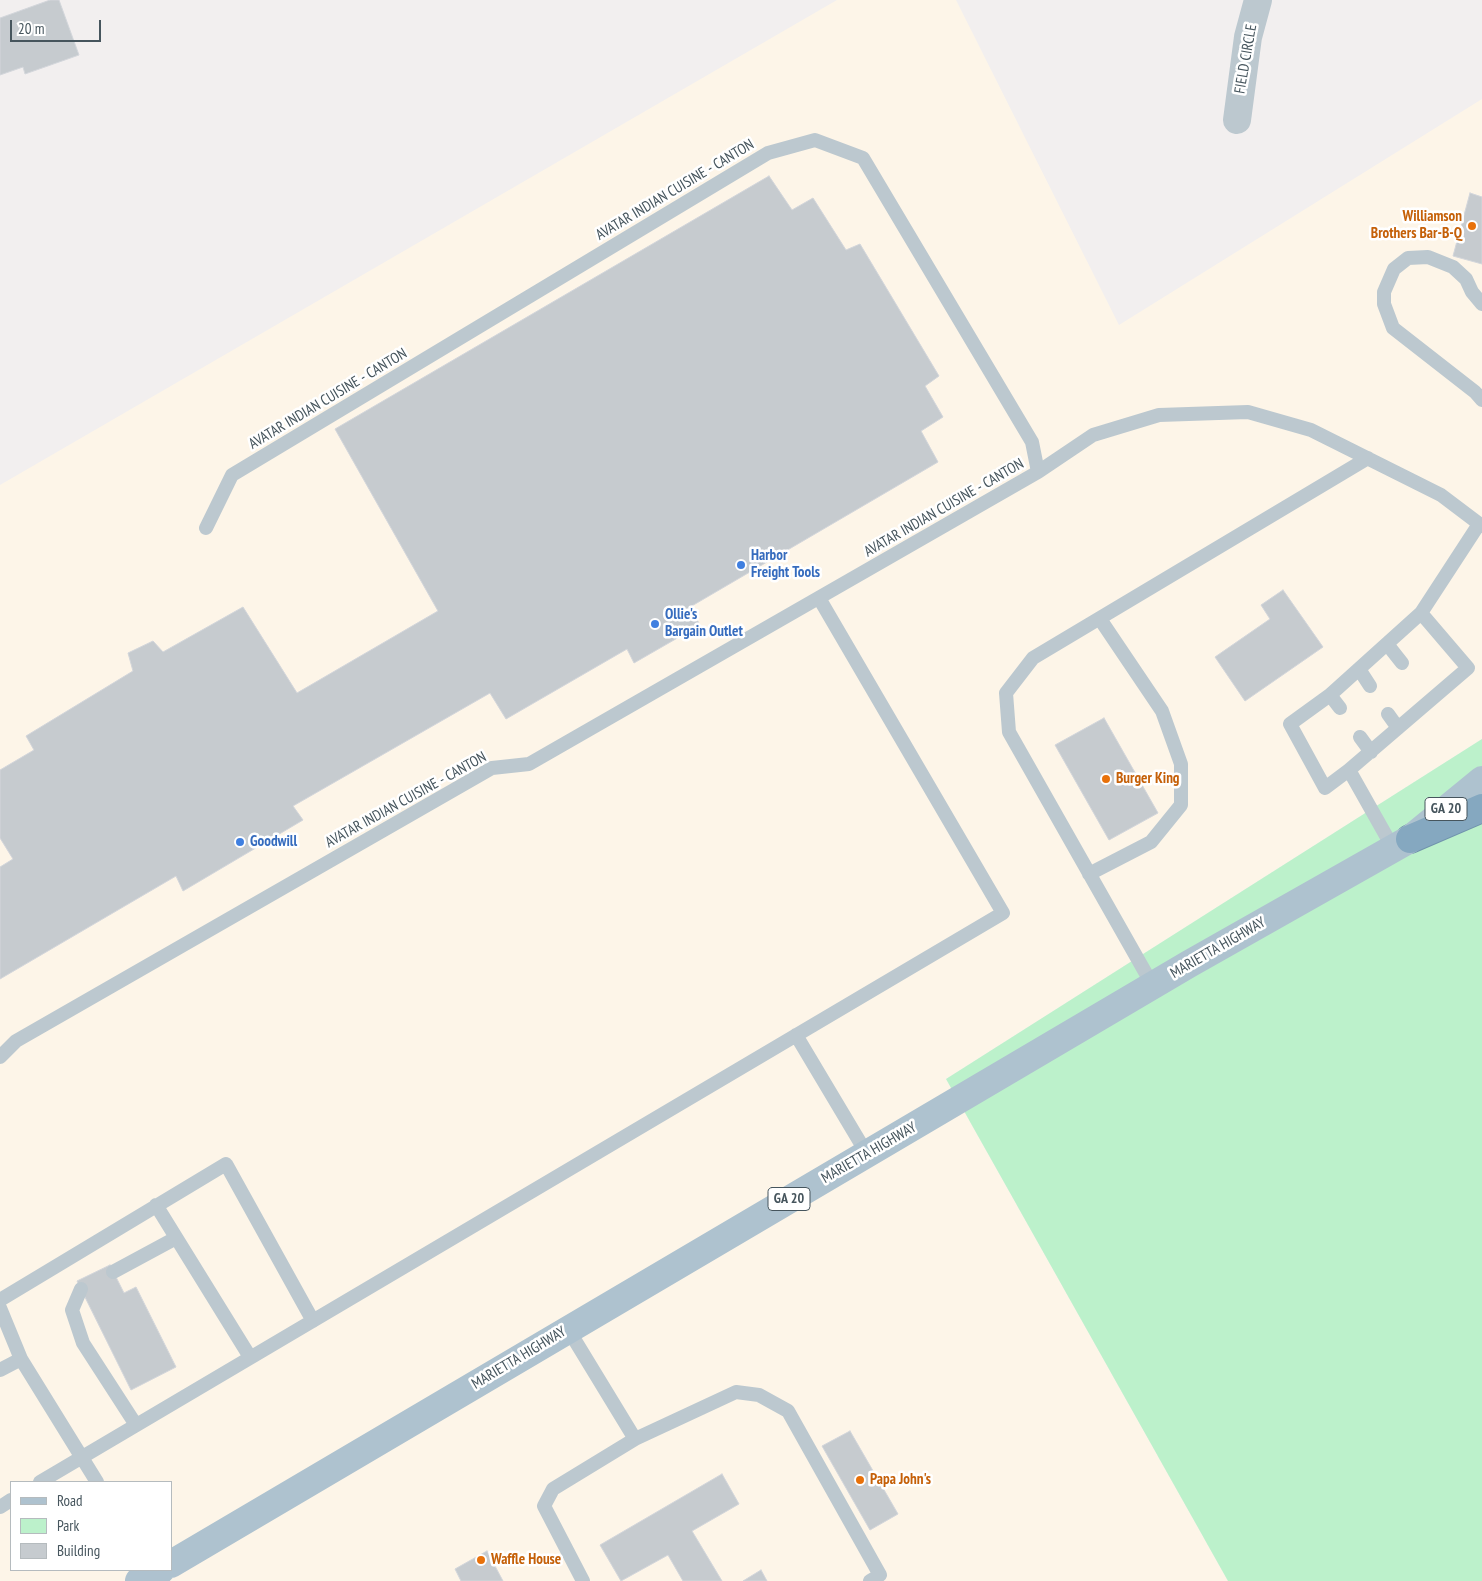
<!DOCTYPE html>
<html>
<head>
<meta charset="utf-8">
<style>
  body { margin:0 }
  #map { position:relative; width:1482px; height:1581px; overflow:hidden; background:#f2efef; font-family:"PT Sans Narrow",sans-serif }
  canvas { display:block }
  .legend { position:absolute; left:10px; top:1481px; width:162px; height:90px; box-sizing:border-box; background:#fff; border:1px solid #b5bbbe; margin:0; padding:6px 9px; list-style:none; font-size:15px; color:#46555d }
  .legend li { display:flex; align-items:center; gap:10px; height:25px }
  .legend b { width:25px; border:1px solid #b5bbbe }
  .scale { position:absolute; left:10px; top:20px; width:91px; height:22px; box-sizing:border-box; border:2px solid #46555d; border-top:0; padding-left:6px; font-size:15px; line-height:18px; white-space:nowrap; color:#46555d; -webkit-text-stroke:4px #fff; paint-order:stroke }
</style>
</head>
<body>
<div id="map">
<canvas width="1482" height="1581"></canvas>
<ul class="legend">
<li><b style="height:6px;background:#aec2cf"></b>Road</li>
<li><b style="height:14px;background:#bcf1cb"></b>Park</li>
<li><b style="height:14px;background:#c6cbcf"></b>Building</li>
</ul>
<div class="scale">20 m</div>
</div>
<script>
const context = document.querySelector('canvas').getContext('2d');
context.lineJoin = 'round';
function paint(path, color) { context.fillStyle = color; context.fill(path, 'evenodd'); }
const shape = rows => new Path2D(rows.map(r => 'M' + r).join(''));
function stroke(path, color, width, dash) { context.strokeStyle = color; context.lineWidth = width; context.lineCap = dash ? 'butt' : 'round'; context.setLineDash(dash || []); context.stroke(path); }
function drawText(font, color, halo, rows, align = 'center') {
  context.font = font + ' "PT Sans Narrow",sans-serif'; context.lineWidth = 5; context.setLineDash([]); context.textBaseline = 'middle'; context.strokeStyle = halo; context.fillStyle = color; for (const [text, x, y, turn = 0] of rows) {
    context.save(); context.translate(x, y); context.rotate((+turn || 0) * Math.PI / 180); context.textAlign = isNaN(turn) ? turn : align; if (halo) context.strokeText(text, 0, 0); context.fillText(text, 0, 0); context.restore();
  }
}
paint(shape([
  [837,0,956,0,1119,325,1482,99,1482,739,946,1079,1228,1581,0,1581,0,485],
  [11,1482,171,1482,171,1570,11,1570]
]), '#fdf5e8');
paint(shape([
  [1482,739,1482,1581,1228,1581,946,1079]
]), '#bcf1cb');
const building = shape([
  [50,0,59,0,79,55,25,74,23,67,0,75,0,18,50,0],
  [769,176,792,210,813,198,846,250,860,244,939,376,925,386,943,417,921,431,938,462,690,607,700,625,634,663,627,649,506,719,490,693,293,806,303,820,183,891,176,876,0,979,0,867,13,859,0,838,0,770,34,750,26,736,133,671,128,653,153,641,163,652,243,607,297,693,438,611,335,429,769,176],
  [1470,193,1482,197,1482,264,1453,256,1470,193],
  [1283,590,1323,647,1245,701,1215,657,1270,619,1261,605,1283,590],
  [1104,718,1158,813,1109,840,1055,745,1104,718],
  [110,1265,124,1293,136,1287,176,1367,131,1390,77,1281,110,1265],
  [850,1431,898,1514,870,1530,822,1446,850,1431],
  [722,1474,739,1504,692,1531,722,1581,683,1581,668,1555,621,1581,600,1545,722,1474],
  [487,1551,503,1581,461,1581,455,1569,487,1551],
  [761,1570,767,1581,743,1581,761,1570]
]);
paint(building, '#c6cbcf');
stroke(building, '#d3d6db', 1);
const motorway = shape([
  [1410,839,1482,808]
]);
stroke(motorway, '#7093ac', 30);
stroke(shape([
  [1482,304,1472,292,1466,279,1453,267,1428,257,1408,258,1394,269,1384,292,1384,304,1393,328,1475,392,1482,400],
  [1038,472,1093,435,1159,415,1248,412,1311,430,1441,495,1482,526],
  [1387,644,1402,663],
  [1359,669,1370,686],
  [1330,695,1340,708],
  [1388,714,1398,728],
  [1360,737,1371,752],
  [1349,770,1468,668,1421,613],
  [1393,848,1349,770,1325,788,1290,724,1330,695,1421,613,1479,524],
  [1089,874,1151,842,1181,805,1181,764,1162,711,1100,619],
  [1153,986,1009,732,1006,693,1033,658,1368,458],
  [796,1035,867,1154],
  [0,1057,16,1041,492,768,529,764,1038,472,1032,442,863,158,815,140,768,153,232,475,206,528],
  [156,1205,250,1357],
  [113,1272,176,1238],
  [81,1289,72,1310,83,1343,136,1425],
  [0,1300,226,1164,313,1321],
  [0,1308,21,1359,97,1482],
  [568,1329,635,1439,736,1392,759,1395,788,1411,880,1575,870,1581],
  [0,1370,21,1359],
  [40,1482,1003,913,819,598],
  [0,1507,11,1500],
  [583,1581,544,1506,553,1489,635,1439]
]), '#bcc8cf', 14);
stroke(shape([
  [1237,120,1248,37,1258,0]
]), '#bcc8cf', 28);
stroke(shape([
  [171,1564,1189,964,1410,839,1482,780],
  [139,1581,161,1570]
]), '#aec2cf', 28);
stroke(motorway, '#85a8c0', 28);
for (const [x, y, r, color] of [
  [1472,226,5,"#e8710a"],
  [741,565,5,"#3f7fe0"],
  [655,624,5,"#3f7fe0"],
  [1106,779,5,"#e8710a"],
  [240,842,5,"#3f7fe0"],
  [860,1480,5,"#e8710a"],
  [481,1560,5,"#e8710a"]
]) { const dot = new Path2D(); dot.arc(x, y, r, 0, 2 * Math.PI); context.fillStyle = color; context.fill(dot); stroke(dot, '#fff', 2); }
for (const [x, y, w] of [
  [1446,809,42],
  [789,1199,42]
]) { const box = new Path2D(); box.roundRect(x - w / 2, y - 11.5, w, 23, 4); context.fillStyle = '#fff'; context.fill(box); stroke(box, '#46555d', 1); }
drawText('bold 14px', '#46555d', null, [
  ["GA 20",1446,809],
  ["GA 20",789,1199]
]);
drawText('15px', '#46555d', '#fff', [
  ["FIELD CIRCLE",1246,59,-80],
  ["AVATAR INDIAN CUISINE - CANTON",675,190,-31],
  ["AVATAR INDIAN CUISINE - CANTON",328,399,-31],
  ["AVATAR INDIAN CUISINE - CANTON",944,508,-30],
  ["AVATAR INDIAN CUISINE - CANTON",406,800,-29],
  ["MARIETTA HIGHWAY",1218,948,-30],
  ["MARIETTA HIGHWAY",869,1153,-30],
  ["MARIETTA HIGHWAY",519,1358,-31]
]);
drawText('bold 15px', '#c56008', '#fff', [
  ["Williamson",1462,217,"right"],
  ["Brothers Bar-B-Q",1462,234,"right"],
  ["Burger King",1116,779],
  ["Papa John's",870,1480],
  ["Waffle House",491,1560]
], 'left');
drawText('bold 15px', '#366cbe', '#fff', [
  ["Harbor",751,556],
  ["Freight Tools",751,573],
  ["Ollie's",665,615],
  ["Bargain Outlet",665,632],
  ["Goodwill",250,842]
], 'left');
</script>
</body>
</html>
